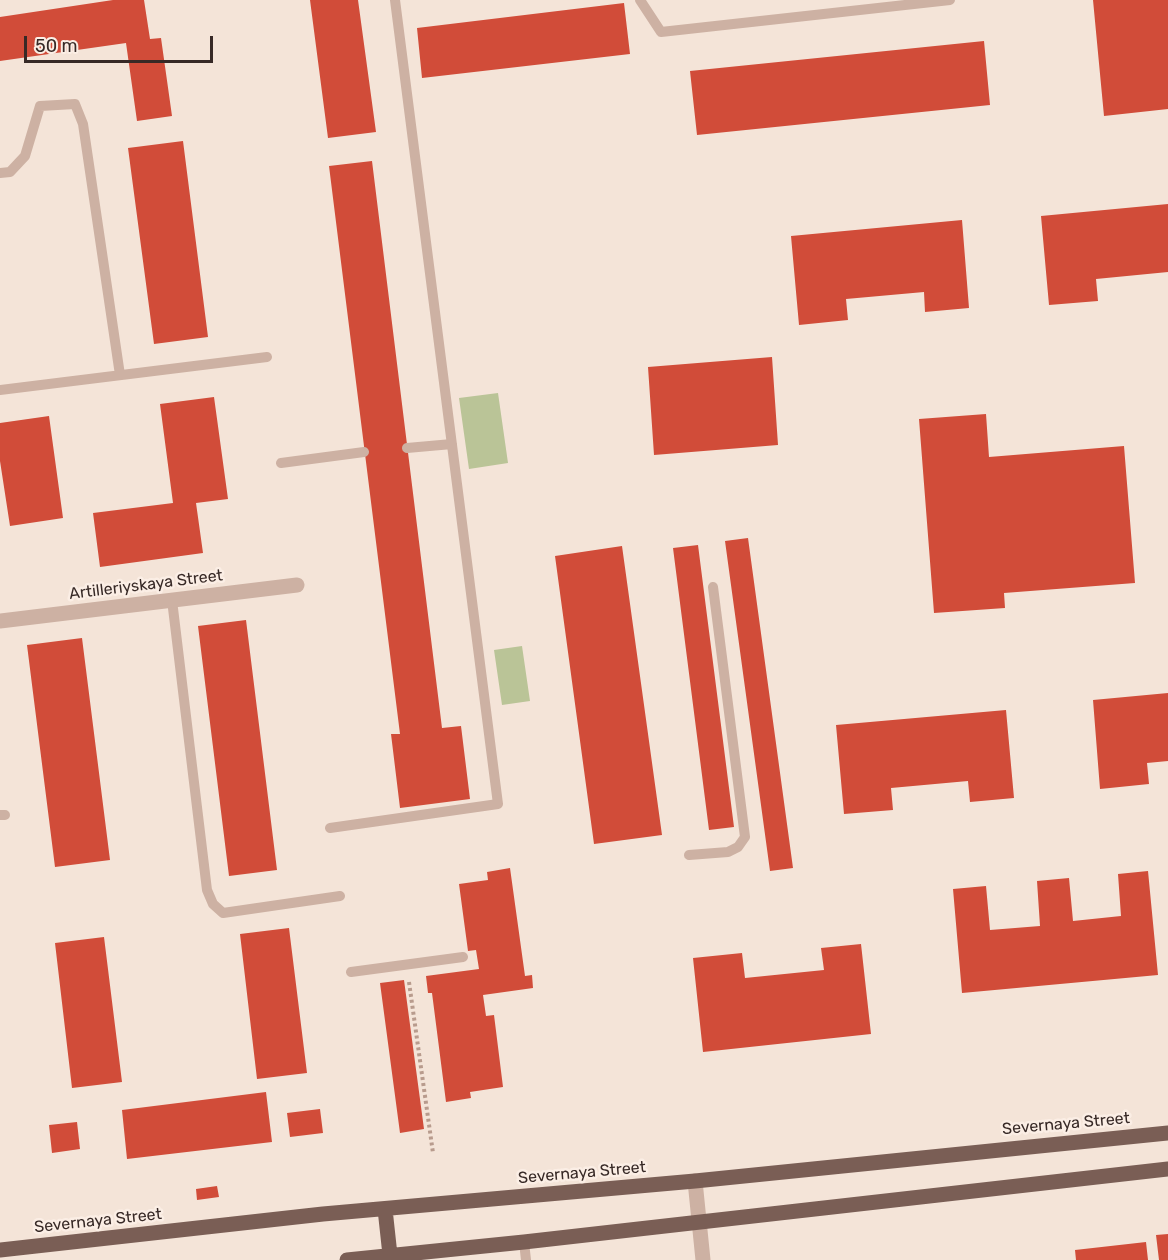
<!DOCTYPE html>
<html>
<head>
<meta charset="utf-8">
<style>
  body { margin:0 }
  #map { position:relative; width:1168px; height:1260px; overflow:hidden; background:#f4e4d8; font-family:Rubik,sans-serif }
  canvas { display:block }
  .scale { position:absolute; left:24px; top:36px; width:189px; height:27px; box-sizing:border-box; border:3px solid #372926; border-top:0; padding-left:8px; font-size:18px; line-height:21px; white-space:nowrap; color:#372926; -webkit-text-stroke:4px #fbeee5; paint-order:stroke }
</style>
</head>
<body>
<div id="map">
<canvas width="1168" height="1260"></canvas>
<div class="scale">50 m</div>
</div>
<script>
const context = document.querySelector('canvas').getContext('2d');
context.lineJoin = 'round';
function paint(path, color) { context.fillStyle = color; context.fill(path, 'evenodd'); }
const shape = rows => new Path2D(rows.map(r => 'M' + r).join(''));
function stroke(path, color, width, dash) { context.strokeStyle = color; context.lineWidth = width; context.lineCap = dash ? 'butt' : 'round'; context.setLineDash(dash || []); context.stroke(path); }
function drawText(font, color, halo, rows, align = 'center') {
  context.font = font + ' Rubik,sans-serif'; context.lineWidth = 5; context.setLineDash([]); context.textBaseline = 'middle'; context.strokeStyle = halo; context.fillStyle = color; for (const [text, x, y, turn = 0] of rows) {
    context.save(); context.translate(x, y); context.rotate((+turn || 0) * Math.PI / 180); context.textAlign = isNaN(turn) ? turn : align; if (halo) context.strokeText(text, 0, 0); context.fillText(text, 0, 0); context.restore();
  }
}
paint(shape([
  [498,393,508,463,469,469,459,398],
  [522,646,530,701,502,705,494,650]
]), '#bac497');
paint(shape([
  [113,0,144,0,150,39,161,38,172,116,137,121,126,43,0,61,0,17],
  [310,0,358,0,376,132,328,138],
  [1093,0,1168,0,1168,109,1104,116],
  [624,3,630,54,422,78,417,28],
  [984,41,990,105,697,135,690,71],
  [183,141,208,337,154,344,128,148],
  [372,161,442,728,461,726,470,799,400,808,391,734,400,734,329,166],
  [1168,204,1168,272,1096,279,1098,301,1049,305,1041,216],
  [962,220,969,308,925,312,924,292,846,299,848,320,799,325,791,236],
  [772,357,778,445,654,455,648,367],
  [214,397,228,499,196,503,203,553,100,567,93,513,173,503,160,404],
  [986,414,989,457,1124,446,1135,583,1004,593,1005,608,934,613,919,419],
  [49,416,63,518,10,526,0,461,0,423],
  [748,538,793,868,770,871,725,541],
  [698,545,734,827,709,830,673,548],
  [622,546,662,835,594,844,555,556],
  [246,620,277,870,229,876,198,626],
  [82,638,110,860,55,867,27,645],
  [1168,693,1168,761,1147,763,1149,784,1100,789,1093,700],
  [1006,710,1014,798,970,802,968,781,891,788,893,810,844,814,836,725],
  [510,868,525,976,532,975,533,988,483,995,486,1016,494,1015,503,1087,470,1092,471,1098,446,1102,432,993,428,993,426,976,479,969,476,950,468,951,459,884,488,880,487,872],
  [1148,871,1158,975,962,993,953,889,986,886,990,930,1040,926,1037,881,1069,878,1073,921,1121,916,1118,874],
  [289,928,307,1073,257,1079,240,934],
  [104,937,122,1082,72,1088,55,943],
  [861,944,871,1034,703,1052,693,958,742,953,745,978,824,970,821,948],
  [404,980,424,1129,400,1133,380,983],
  [266,1092,272,1142,127,1159,122,1110],
  [320,1109,323,1133,290,1137,287,1113],
  [77,1122,80,1149,52,1153,49,1125],
  [217,1186,219,1197,197,1200,196,1189],
  [1168,1234,1168,1260,1159,1260,1156,1235],
  [1146,1242,1148,1260,1076,1260,1075,1250]
]), '#d14c39');
stroke(shape([
  [409,982,433,1153]
]), '#b89b8d', 4, [3, 3]);
stroke(shape([
  [640,0,661,32,950,0],
  [0,173,10,172,25,156,40,106,75,104,83,124,120,375],
  [0,390,267,357],
  [407,448,452,444],
  [281,463,364,452],
  [172,600,207,890,213,904,223,913,340,896],
  [0,815,5,815],
  [330,828,498,804,395,0],
  [689,855,728,852,738,847,745,837,713,587],
  [351,972,463,957],
  [524,1242,526,1260]
]), '#cdb1a3', 10);
stroke(shape([
  [0,621,297,585],
  [695,1181,703,1260]
]), '#cdb1a3', 15);
stroke(shape([
  [385,1209,390,1255],
  [0,1250,323,1214,695,1181,1168,1133],
  [347,1260,524,1242,1168,1169]
]), '#7a5e55', 15);
drawText('16px', '#372926', '#fbeee5', [
  ["Artilleriyskaya Street",146,585,-7],
  ["Severnaya Street",1066,1124,-5],
  ["Severnaya Street",582,1173,-5],
  ["Severnaya Street",98,1221,-6]
]);
</script>
</body>
</html>
